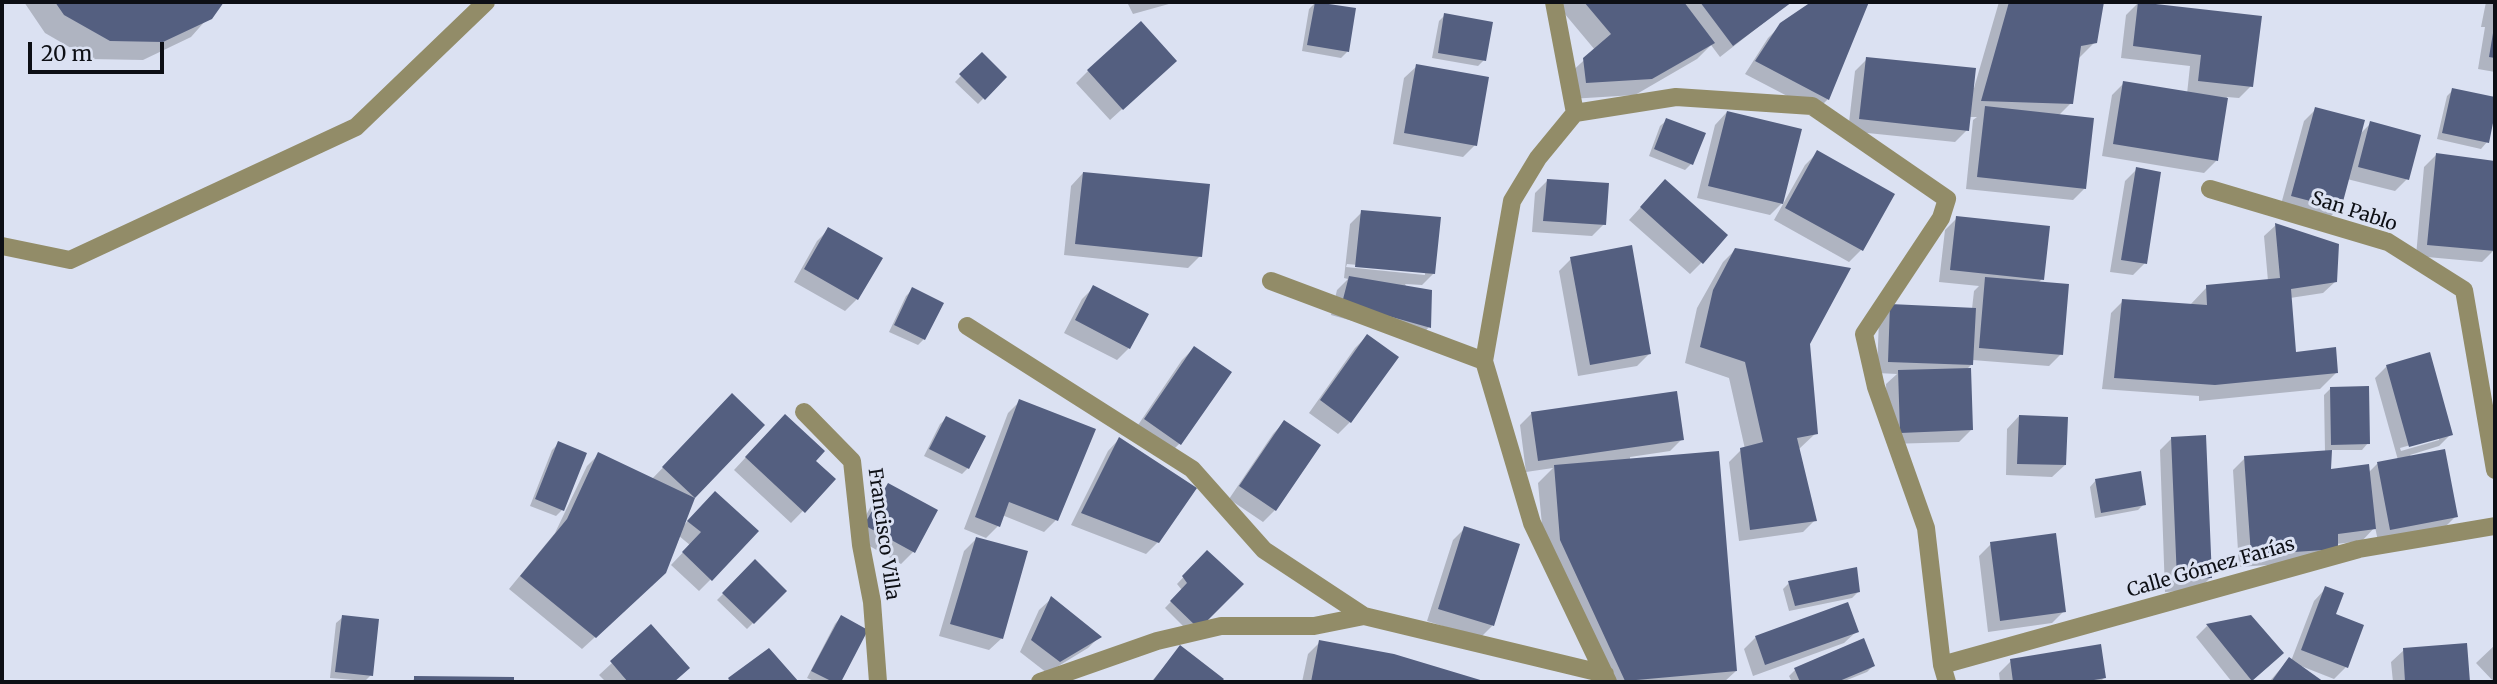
<!DOCTYPE html>
<html>
<head>
<meta charset="utf-8">
<style>
  body { margin:0 }
  #map { position:relative; width:2497px; height:684px; overflow:hidden; background:#dbe1f2; font-family:Merriweather,serif }
  canvas { display:block }
  .frame { position:absolute; inset:0; border:4px solid #0d0f15; pointer-events:none }
  .scale { position:absolute; left:28px; top:42px; width:136px; height:32px; box-sizing:border-box; border:4px solid #0d0f15; border-top:0; padding-left:9px; font-size:21px; line-height:24px; white-space:nowrap; color:#0d0f15; -webkit-text-stroke:5px #dbe1f2; paint-order:stroke }
</style>
</head>
<body>
<div id="map">
<canvas width="2497" height="684"></canvas>
<div class="frame"></div>
<div class="scale">20 m</div>
</div>
<script>
const context = document.querySelector('canvas').getContext('2d');
context.lineJoin = 'round';
function paint(path, color) { context.fillStyle = color; context.fill(path, 'evenodd'); }
const shape = rows => new Path2D(rows.map(r => 'M' + r).join(''));
function stroke(path, color, width, dash) { context.strokeStyle = color; context.lineWidth = width; context.lineCap = dash ? 'butt' : 'round'; context.setLineDash(dash || []); context.stroke(path); }
function drawText(font, color, halo, rows, align = 'center') {
  context.font = font + ' Merriweather,serif'; context.lineWidth = 6; context.setLineDash([]); context.textBaseline = 'middle'; context.strokeStyle = halo; context.fillStyle = color; for (const [text, x, y, turn = 0] of rows) {
    context.save(); context.translate(x, y); context.rotate((+turn || 0) * Math.PI / 180); context.textAlign = isNaN(turn) ? turn : align; if (halo) context.strokeText(text, 0, 0); context.fillText(text, 0, 0); context.restore();
  }
}
paint(shape([
  [24,2,222,2,191,37,143,60,90,59,45,33],
  [1127,2,1176,2,1133,14],
  [1564,2,1790,2,1720,57,1711,45,1697,59,1635,95,1570,99,1567,76,1595,50,1559,7],
  [1814,2,1867,2,1828,99,1816,111,1745,74,1768,38,1781,25],
  [1999,2,2102,2,2095,42,2078,59,2071,103,2058,116,2085,188,2073,200,1966,189,1973,120,1977,117,1969,117,1967,130,1955,142,1848,131,1855,71,1867,59,1974,88],
  [2139,2,2251,86,2239,98,2227,97,2216,161,2204,173,2102,156,2112,95,2124,83,2187,94,2190,66,2121,58,2126,15],
  [2486,2,2495,2,2495,72,2478,69,2485,27,2481,27],
  [1315,3,1347,52,1341,58,1302,51,1309,9],
  [1445,15,1484,60,1478,66,1432,58,1439,21],
  [982,54,1004,77,978,104,955,82],
  [1417,66,1475,145,1463,157,1393,144,1404,78],
  [1088,71,1162,73,1110,120,1076,83],
  [2453,90,2495,99,2487,142,2481,149,2437,139,2447,96],
  [2316,109,2359,135,2371,123,2407,179,2395,191,2347,179,2339,208,2327,220,2280,208,2304,121],
  [1727,112,1782,203,1770,215,1697,198,1715,125],
  [1667,120,1691,164,1685,170,1649,156,1660,126],
  [1817,153,1861,250,1849,262,1774,220,1805,165],
  [2436,155,2495,163,2494,250,2482,262,2416,256,2424,167],
  [2137,169,2145,263,2133,275,2110,272,2125,181],
  [1083,173,1200,256,1188,268,1064,255,1071,186],
  [1547,181,1604,224,1592,236,1532,232,1535,193],
  [1653,194,1702,262,1690,274,1629,220],
  [1362,212,1434,273,1422,285,1405,284,1429,327,1418,339,1331,315,1337,290,1348,279,1344,278,1350,224],
  [1347,264,1425,271,1425,275,1346,267],
  [1957,218,2042,279,2038,283,2061,354,2049,366,1972,360,1972,364,1966,370,1971,430,1959,442,1888,444,1886,384,1897,374,1877,373,1879,318,1891,306,1972,309,1974,291,1979,286,1939,282,1945,230],
  [2276,225,2336,281,2323,293,2290,298,2295,354,2337,372,2320,389,2199,401,2199,396,2102,389,2111,313,2123,301,2190,305,2207,287,2268,281,2264,236],
  [829,229,857,299,845,311,794,282,817,241],
  [1735,250,1808,344,1816,433,1799,449,1815,520,1803,532,1739,541,1729,462,1741,450,1745,449,1729,378,1685,363,1697,308,1723,262],
  [1571,259,1650,353,1637,366,1578,376,1559,271],
  [1094,287,1146,314,1129,348,1117,360,1064,333,1082,299],
  [912,290,924,339,918,345,889,332,906,296],
  [1367,336,1350,422,1338,434,1309,413,1355,348],
  [1194,348,1180,443,1168,455,1134,431,1182,360],
  [2387,366,2451,434,2439,446,2410,455,2456,516,2444,528,2378,541,2375,527,2362,541,2336,544,2324,561,2239,567,2233,470,2245,458,2325,452,2324,395,2330,389,2368,443,2362,450,2330,450,2329,471,2368,473,2377,464,2398,460,2375,378],
  [2439,437,2439,440,2401,451,2400,448],
  [1020,401,1056,520,1044,532,1002,515,998,526,986,538,964,529,1008,413],
  [720,408,762,425,694,497,682,527,703,505,711,579,699,591,671,565,690,545,679,536,652,585,582,649,509,589,555,533,587,466,599,454,652,479],
  [1532,413,1682,439,1670,451,1630,457,1630,460,1736,671,1724,682,1608,682,1545,556,1538,483,1553,468,1526,472,1520,425],
  [2019,416,2065,465,2052,477,2006,475,2007,429],
  [947,418,968,468,962,474,924,456,940,424],
  [1284,422,1275,510,1263,522,1229,499,1273,434],
  [773,428,834,479,791,523,734,470],
  [2172,438,2210,578,2198,590,2165,592,2160,450],
  [1119,439,1158,542,1146,554,1071,525,1108,451],
  [559,443,562,510,556,516,530,506,552,450],
  [2096,480,2144,504,2138,510,2095,518,2090,487],
  [888,485,913,552,901,564,854,537,876,497],
  [1465,528,1492,626,1480,638,1427,621,1453,540],
  [976,539,1002,638,989,650,939,636,964,551],
  [1991,544,2064,611,2052,623,1988,632,1979,556],
  [1207,552,1191,634,1165,608,1182,590,1177,584],
  [755,562,785,591,747,629,717,600],
  [1789,583,1858,592,1852,598,1789,611,1783,589],
  [2326,588,2346,667,2334,679,2301,666,2321,682,2269,682,2289,659,2291,661,2314,601],
  [1051,599,1099,637,1088,648,1047,673,1020,652,1039,610],
  [343,617,371,675,365,681,330,678,336,623],
  [841,617,866,630,839,682,816,682,807,678,835,624],
  [2207,626,2270,665,2250,682,2232,682,2196,637],
  [651,627,687,668,673,682,606,682,599,675],
  [1857,631,1844,643,1753,676,1744,649,1756,637],
  [1320,642,1394,656,1483,682,1302,682,1308,654],
  [2465,645,2468,682,2393,682,2391,662,2404,650],
  [2495,645,2495,682,2494,682,2476,663],
  [1180,648,1221,679,1219,682,1151,682],
  [768,651,797,682,726,682,729,679],
  [2011,661,2104,678,2100,682,2000,682,1999,673],
  [1873,666,1867,672,1842,682,1792,682,1789,676,1795,670],
  [415,678,512,679,512,682,411,682]
]), '#0003');
paint(shape([
  [55,2,224,2,212,19,163,42,110,41,64,15],
  [1315,2,1356,8,1349,52,1307,45],
  [1584,2,1684,2,1715,43,1652,79,1586,83,1583,58,1611,34],
  [1700,2,1792,2,1733,46],
  [1811,2,1869,2,1829,100,1755,61,1780,23],
  [2009,2,2104,2,2097,43,2081,46,2073,104,1981,101],
  [2138,2,2262,16,2253,87,2198,81,2201,55,2133,46],
  [1444,13,1493,22,1486,61,1438,53],
  [1141,21,1177,61,1123,110,1087,70],
  [2494,27,2495,27,2495,58,2489,57],
  [982,52,1007,77,985,100,959,74],
  [1866,57,1976,68,1969,131,1859,119],
  [1416,64,1489,77,1477,146,1404,133],
  [2123,81,2228,98,2218,161,2113,144],
  [2452,88,2495,97,2495,113,2489,143,2442,133],
  [1985,106,2094,118,2086,189,1977,177],
  [2315,107,2365,120,2341,209,2291,196],
  [1727,111,1802,129,1783,204,1708,186],
  [1666,118,1706,133,1693,165,1654,149],
  [2370,121,2421,135,2409,180,2358,167],
  [1817,150,1895,194,1863,251,1785,208],
  [2436,153,2495,161,2495,251,2427,245],
  [2136,167,2161,172,2147,264,2121,260],
  [1083,172,1210,184,1202,257,1075,244],
  [1547,179,1609,183,1606,225,1543,221],
  [1665,179,1728,235,1703,264,1640,207],
  [1361,210,1441,217,1435,274,1355,267],
  [1956,216,2050,226,2044,280,1950,270],
  [2275,223,2339,244,2337,282,2291,289,2296,352,2336,347,2338,373,2215,385,2114,378,2122,299,2207,305,2206,285,2280,278],
  [828,227,883,258,858,300,804,269],
  [1632,245,1651,354,1590,365,1570,257],
  [1735,248,1851,268,1810,344,1818,434,1797,438,1817,521,1750,530,1740,448,1763,442,1745,362,1700,347,1713,290],
  [1349,276,1432,290,1431,328,1342,303],
  [1985,277,2069,284,2063,355,1979,348],
  [1093,285,1149,314,1130,349,1075,320],
  [912,287,944,303,925,340,894,325],
  [1890,304,1976,308,1973,365,1888,362],
  [1367,334,1399,357,1351,423,1320,400],
  [1194,346,1232,372,1181,445,1144,419],
  [2430,352,2453,435,2409,447,2386,365],
  [1971,368,1973,430,1900,433,1898,370],
  [2369,386,2370,444,2331,445,2330,387],
  [1677,391,1684,440,1538,461,1531,412],
  [732,393,765,425,695,498,662,467],
  [1019,399,1096,429,1058,521,1009,502,1000,527,975,517],
  [785,414,825,451,816,461,836,479,805,513,745,457],
  [2019,415,2068,417,2066,465,2017,464],
  [946,416,986,436,969,469,929,449],
  [1284,420,1321,445,1276,511,1239,486],
  [2206,435,2212,578,2177,580,2171,437],
  [1119,437,1197,488,1159,543,1081,513],
  [558,441,587,453,564,511,535,499],
  [2445,449,2458,517,2390,530,2377,462],
  [2332,450,2331,469,2369,464,2376,529,2338,534,2338,549,2251,555,2244,456],
  [1719,451,1737,671,1625,681,1560,540,1554,465],
  [598,452,695,498,666,573,596,638,520,576,567,519],
  [2141,471,2146,505,2101,513,2095,479],
  [888,483,938,510,915,553,864,525],
  [715,491,759,531,712,581,682,552,701,532,687,521],
  [1464,526,1520,544,1494,626,1438,609],
  [2056,533,2066,612,2000,621,1990,542],
  [976,537,1028,551,1003,639,950,624],
  [1207,550,1244,584,1199,629,1170,601,1187,583,1182,576],
  [755,559,787,591,754,624,722,593],
  [1857,567,1860,592,1795,606,1788,581],
  [2325,586,2344,593,2336,614,2364,625,2348,668,2301,650],
  [1051,596,1102,637,1060,662,1031,640],
  [1848,602,1859,632,1765,665,1755,636],
  [342,615,379,619,373,676,335,672],
  [841,615,868,630,841,682,833,682,811,671],
  [2251,615,2284,653,2252,681,2206,624],
  [651,624,690,668,674,682,628,682,610,661],
  [1864,638,1875,666,1837,682,1800,682,1794,668],
  [1319,640,1394,654,1487,682,1311,682],
  [2467,643,2470,682,2405,682,2403,648],
  [2101,644,2106,678,2082,682,2013,682,2010,659],
  [1180,645,1224,679,1221,682,1152,682],
  [769,648,799,682,731,682,728,678],
  [2289,657,2324,682,2271,682],
  [414,676,514,677,514,682,414,682]
]), '#545f80');
stroke(shape([
  [1554,2,1575,113,1538,158,1512,201,1484,361,1532,523,1608,682],
  [1575,113,1676,97,1812,106,1947,199,1941,218,1864,334,1876,387,1926,528,1942,665,1947,682],
  [2210,189,2388,242,2464,290,2495,470],
  [2,246,70,260,356,127,486,2],
  [1271,281,1484,361],
  [967,326,1192,469,1264,550,1364,616],
  [804,412,852,461,861,545,872,602,878,682],
  [1942,665,2359,549,2495,526],
  [1040,682,1157,641,1221,626,1314,626,1364,616,1605,674]
]), '#928c68', 18);
drawText('19px', '#0d0f15', '#dbe1f2', [
  ["San Pablo",2354,212,18],
  ["Francisco Villa",883,534,82],
  ["Calle Gómez Farías",2211,568,-16]
]);
</script>
</body>
</html>
